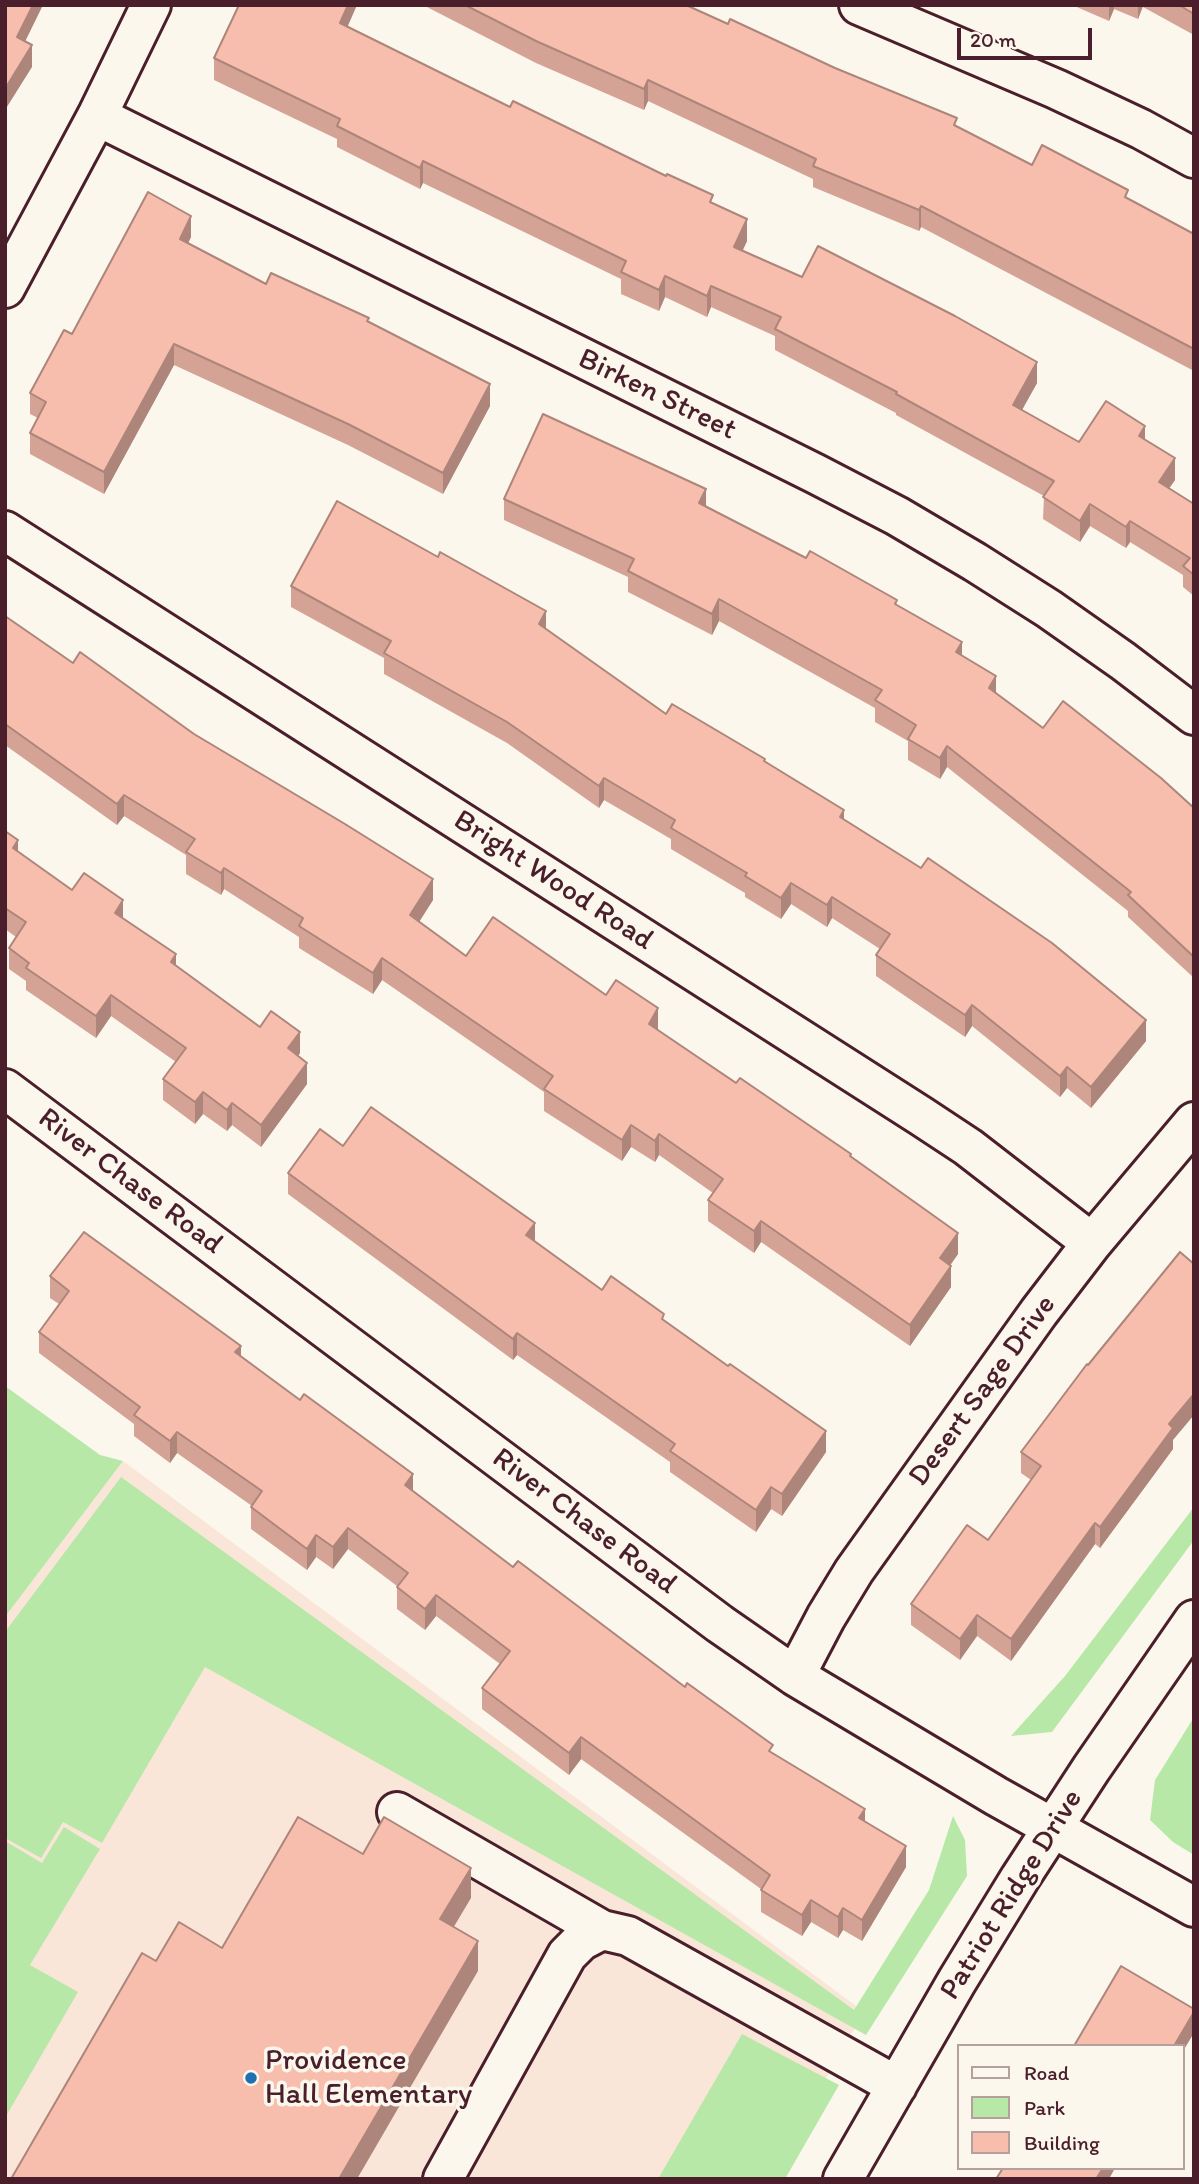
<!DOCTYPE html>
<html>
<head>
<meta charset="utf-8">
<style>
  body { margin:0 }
  #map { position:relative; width:1199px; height:2184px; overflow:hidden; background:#fbf7ec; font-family:Itim,sans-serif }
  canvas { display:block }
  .frame { position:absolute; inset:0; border:7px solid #4a1f2b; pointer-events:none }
  .legend { position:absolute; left:957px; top:2044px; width:228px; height:126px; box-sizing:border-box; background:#fbf7ec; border:2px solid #b4a19f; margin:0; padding:9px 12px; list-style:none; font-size:21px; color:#4a1f2b }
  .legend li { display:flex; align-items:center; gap:14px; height:35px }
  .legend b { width:35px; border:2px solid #b4a19f }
  .scale { position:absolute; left:957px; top:28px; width:135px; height:32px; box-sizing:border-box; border:4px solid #4a1f2b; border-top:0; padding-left:9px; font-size:21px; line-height:24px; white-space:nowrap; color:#4a1f2b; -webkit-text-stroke:5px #fbf7ec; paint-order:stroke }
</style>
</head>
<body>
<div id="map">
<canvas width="1199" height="2184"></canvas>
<div class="frame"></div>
<ul class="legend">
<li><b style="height:9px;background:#fbf7ec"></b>Road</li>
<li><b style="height:19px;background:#b8e8a7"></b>Park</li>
<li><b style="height:19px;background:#f7beae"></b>Building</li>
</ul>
<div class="scale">20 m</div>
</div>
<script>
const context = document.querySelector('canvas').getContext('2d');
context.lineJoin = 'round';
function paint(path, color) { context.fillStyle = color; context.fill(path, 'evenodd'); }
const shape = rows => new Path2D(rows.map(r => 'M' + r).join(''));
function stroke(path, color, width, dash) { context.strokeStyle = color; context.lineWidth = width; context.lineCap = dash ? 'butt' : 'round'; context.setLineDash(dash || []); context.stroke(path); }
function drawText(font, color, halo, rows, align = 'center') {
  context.font = font + ' Itim,sans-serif'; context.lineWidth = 7; context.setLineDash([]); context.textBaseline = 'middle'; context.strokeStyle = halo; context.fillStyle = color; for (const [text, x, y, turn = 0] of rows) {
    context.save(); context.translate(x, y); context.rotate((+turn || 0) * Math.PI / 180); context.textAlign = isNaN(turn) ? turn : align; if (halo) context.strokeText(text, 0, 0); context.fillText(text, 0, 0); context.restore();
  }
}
paint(shape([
  [123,1461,864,2012,769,2179,5,2179,5,1617]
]), '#fae6d9');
paint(shape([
  [5,1386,100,1455,123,1461,5,1617],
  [121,1477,854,2010,929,1890,953,1816,965,1840,967,1876,866,2035,205,1667,102,1843,63,1822,41,1858,5,1838,5,1632],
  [1194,1507,1194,1540,1052,1732,1011,1736,1065,1676],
  [1194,1717,1194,1855,1173,1842,1150,1820,1155,1780],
  [64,1827,100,1849,30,1965,78,1992,5,2118,5,1841,42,1863],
  [742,2034,839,2085,785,2179,658,2179]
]), '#b8e8a7');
const minor = shape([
  [859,5,1056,89,1141,129,1194,158],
  [97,116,816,474,897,516,975,562,1049,609,1123,661,1194,715],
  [5,288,97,116,151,5],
  [5,531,921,1116,968,1147,1092,1243],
  [5,1089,720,1624,795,1676,996,1796,1194,1907],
  [795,1676,826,1617,854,1571,1039,1312,1092,1243,1194,1122],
  [397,1812,602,1930],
  [443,2179,567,1955,581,1941,602,1930,628,1936,897,2086],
  [843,2179,957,1981,1020,1878,1091,1769,1194,1620]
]);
stroke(minor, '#4a1f2b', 44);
stroke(minor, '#fbf7ec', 38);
paint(shape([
  [423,5,686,5,957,126,1032,165,1128,199,1194,234,1194,371,921,227,919,231,813,187,813,179,648,101,644,110,536,63],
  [1072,5,1194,5,1194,35,1143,7,1138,19,1114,9,1109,21],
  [348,27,510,107,713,203,747,241,743,250,1037,383,1022,410,1079,442,1145,439,1175,480,1169,488,1194,504,1194,596,1183,587,1183,575,1130,542,1126,548,1090,526,1080,542,1043,519,1044,496,896,415,896,413,775,350,775,336,711,307,707,317,665,297,659,311,621,294,621,279,423,183,420,189,337,147,337,139,214,80,214,58],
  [191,237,188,243,266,284,369,322,490,406,443,494,348,445,174,365,104,494,30,454,30,433,38,418,30,414,30,393,72,334],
  [504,499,706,506,897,605,962,655,996,693,1043,728,1194,808,1194,978,1128,917,1128,911,947,767,940,779,908,760,908,741,875,722,875,708,719,621,712,635,628,592,628,577,504,520],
  [291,586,546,629,666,714,765,761,1146,1041,1091,1108,1067,1088,1060,1097,972,1026,965,1037,876,976,876,955,880,949,832,918,827,927,791,904,781,919,745,897,745,893,671,849,671,839,604,800,599,808,507,743,384,674,384,658,291,607],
  [5,616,73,663,194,734,433,900,419,922,466,956,658,1030,851,1158,958,1254,950,1265,951,1287,910,1346,761,1242,754,1253,708,1221,708,1200,713,1193,659,1155,655,1162,631,1147,622,1161,544,1111,544,1092,382,980,373,994,299,948,299,937,224,889,221,895,186,874,186,855,124,816,117,825,5,745],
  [5,831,18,852,72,890,123,918,176,966,260,1027,300,1053,298,1056,307,1084,261,1147,232,1125,227,1131,203,1114,195,1124,163,1100,163,1079,176,1062,111,1016,96,1038,26,990,26,981,9,969,9,948,16,937,5,929],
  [343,1146,535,1242,602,1290,664,1321,826,1452,782,1516,771,1509,756,1532,670,1472,670,1462,517,1355,513,1360,288,1194,288,1173],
  [50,1276,241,1356,413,1491,513,1567,773,1754,865,1822,906,1867,862,1941,843,1930,838,1938,811,1922,802,1936,761,1912,761,1889,581,1759,569,1775,482,1709,482,1688,500,1664,436,1616,425,1630,397,1609,397,1586,348,1549,333,1569,316,1557,307,1570,251,1529,251,1507,252,1506,177,1453,170,1463,134,1436,134,1424,39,1353,39,1332,59,1304,50,1298],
  [1173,1440,1173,1449,1100,1548,1095,1544,1011,1661,977,1636,960,1660,911,1625,911,1604,988,1540,1031,1480,1021,1473,1021,1452]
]), '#d4a396');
paint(shape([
  [33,5,43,5,17,58,17,37],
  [348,5,357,5,340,44,340,23],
  [1109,5,1114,5,1114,9,1109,21],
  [1138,5,1143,5,1138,19],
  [32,45,32,67,5,110,5,89],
  [648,80,648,101,644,110,644,89],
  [423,161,423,183,420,189,420,168],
  [921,206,921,227,919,231,919,210],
  [191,216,191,237,180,260,180,239],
  [747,219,747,241,734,268,734,247],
  [665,276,665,297,659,311,659,290],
  [711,286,711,307,707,317,707,296],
  [174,344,174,365,104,494,104,472],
  [1037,362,1037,383,1013,426,1013,405],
  [490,384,490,406,443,494,443,473],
  [1145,426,1145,448,1139,436],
  [1175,458,1175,480,1159,503,1159,482],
  [706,489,706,511,699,503],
  [1090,504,1090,526,1080,542,1080,521],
  [1130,521,1130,542,1126,548,1126,527],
  [719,599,719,621,712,635,712,614],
  [546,611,546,633,539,624],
  [962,642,962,663,956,652],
  [996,676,996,697,989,688],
  [947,746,947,767,940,779,940,758],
  [604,778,604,800,599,808,599,786],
  [124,795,124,816,117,825,117,804],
  [844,810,844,831,840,817],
  [18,840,18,861,13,848],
  [224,868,224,889,221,895,221,873],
  [433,879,433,900,410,936,410,915],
  [791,883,791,904,781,919,781,898],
  [832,897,832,918,827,927,827,905],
  [123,900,123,922,115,913],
  [176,954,176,976,171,962],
  [382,958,382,980,373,994,373,973],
  [111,995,111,1016,96,1038,96,1016],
  [972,1005,972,1026,965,1037,965,1015],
  [658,1008,658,1030,649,1045,649,1024],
  [1146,1020,1146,1041,1091,1108,1091,1087],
  [300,1032,300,1053,288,1069,288,1048],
  [307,1063,307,1084,261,1147,261,1125],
  [1067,1067,1067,1088,1060,1097,1060,1076],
  [203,1092,203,1114,195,1124,195,1102],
  [232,1103,232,1125,227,1131,227,1110],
  [631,1125,631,1147,622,1161,622,1140],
  [659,1134,659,1155,655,1162,655,1141],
  [761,1221,761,1242,754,1253,754,1231],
  [535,1223,535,1244,526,1235],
  [958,1233,958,1254,940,1280,940,1258],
  [951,1266,951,1287,910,1346,910,1325],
  [517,1333,517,1355,513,1360,513,1339],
  [241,1346,241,1367,235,1352],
  [1194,1394,1194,1415,1173,1440,1173,1449,1100,1548,1100,1527,1169,1424],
  [826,1431,826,1452,782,1516,782,1494],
  [177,1432,177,1453,170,1463,170,1441],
  [413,1474,413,1495,405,1485],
  [771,1487,771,1509,756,1532,756,1510],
  [1095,1523,1095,1544,1011,1661,1011,1639],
  [348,1528,348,1549,333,1569,333,1547],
  [316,1535,316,1557,307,1570,307,1549],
  [436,1595,436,1616,425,1630,425,1609],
  [977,1615,977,1636,960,1660,960,1639],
  [581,1737,581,1759,569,1775,569,1753],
  [865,1809,865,1830,859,1818],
  [906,1846,906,1867,862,1941,862,1920],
  [471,1868,471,1898,440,1950,440,1919],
  [811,1900,811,1922,802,1936,802,1915],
  [843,1908,843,1930,838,1938,838,1917],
  [478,1941,478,1971,357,2179,339,2179],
  [1194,2012,1194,2033,1183,2051,1183,2046,1174,2046],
  [1103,2168,1115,2168,1109,2179,1096,2179]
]), '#ad857a');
const building = shape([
  [5,5,33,5,17,37,32,45,5,89,5,5],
  [239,5,348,5,340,23,510,107,513,101,666,176,667,174,713,195,710,202,747,219,734,247,802,277,818,246,955,316,1037,362,1013,405,1079,442,1106,401,1145,426,1139,436,1175,458,1159,482,1194,504,1194,575,1183,566,1190,558,1130,521,1126,527,1090,504,1080,521,1043,497,1054,481,896,394,897,392,775,329,781,317,711,286,707,296,665,276,659,290,621,272,626,261,423,161,420,168,337,126,340,119,214,58,239,5],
  [465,5,686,5,728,24,730,19,835,68,957,118,954,125,1032,165,1042,145,1128,190,1125,197,1194,234,1194,349,921,206,919,210,813,166,816,159,648,80,644,89,536,41,465,5],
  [1179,5,1194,5,1194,14,1179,5],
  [148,192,191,216,180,239,266,284,271,273,369,318,367,321,490,384,443,473,348,424,174,344,104,472,30,433,46,402,30,393,64,330,72,334,148,192],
  [543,414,706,489,699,503,806,558,810,551,897,600,895,604,962,642,956,652,996,676,989,688,1043,728,1063,701,1161,778,1194,808,1194,957,1128,895,1131,892,947,746,940,758,908,739,916,725,875,700,882,690,719,599,712,614,628,571,634,559,504,499,543,414],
  [337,501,438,557,440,552,546,611,539,624,666,714,672,704,765,759,764,761,844,810,840,817,921,868,928,858,1052,943,1146,1020,1091,1087,1067,1067,1060,1076,972,1005,965,1015,876,955,890,934,832,897,827,905,791,883,781,898,745,876,747,873,671,828,675,820,604,778,599,786,507,722,384,653,391,641,291,586,337,501],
  [5,616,73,663,80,652,194,734,345,824,433,879,410,915,466,956,493,917,606,995,616,980,658,1008,649,1024,736,1083,740,1078,851,1154,850,1156,958,1233,940,1258,951,1266,910,1325,761,1221,754,1231,708,1200,723,1179,659,1134,655,1141,631,1125,622,1140,544,1089,553,1076,382,958,373,973,299,926,303,918,224,868,221,873,186,852,195,839,124,795,117,804,5,724,5,616],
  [5,831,18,840,13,848,72,890,84,873,123,900,115,913,176,954,171,962,260,1027,271,1011,300,1032,288,1048,307,1063,261,1125,232,1103,227,1110,203,1092,195,1102,163,1079,186,1048,111,995,96,1016,26,968,29,963,9,948,26,922,5,908,5,831],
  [371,1107,535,1223,526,1235,602,1290,611,1276,664,1314,662,1319,728,1366,730,1364,826,1431,782,1494,771,1487,756,1510,670,1451,675,1444,517,1333,513,1339,288,1173,320,1129,343,1146,371,1107],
  [84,1232,241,1346,235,1352,300,1400,304,1394,413,1474,405,1485,513,1567,518,1561,685,1687,687,1683,773,1745,769,1751,865,1809,859,1818,906,1846,862,1920,843,1908,838,1917,811,1900,802,1915,761,1890,770,1875,581,1737,569,1753,482,1688,510,1651,436,1595,425,1609,397,1587,408,1573,348,1528,333,1547,316,1535,307,1549,251,1507,262,1491,177,1432,170,1441,134,1415,140,1407,39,1332,69,1291,50,1276,84,1232],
  [1180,1252,1194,1264,1194,1394,1169,1424,1173,1428,1100,1527,1095,1523,1011,1639,977,1615,960,1639,911,1604,967,1525,988,1540,1041,1466,1021,1452,1087,1364,1088,1365,1180,1252],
  [298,1817,363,1854,384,1817,471,1868,440,1919,478,1941,339,2179,11,2179,142,1953,156,1961,179,1922,222,1948,298,1817],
  [1121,1966,1194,2009,1194,2012,1174,2046,1074,2046,1121,1966],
  [1003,2168,1103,2168,1096,2179,996,2179,1003,2168]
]);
paint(building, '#f7beae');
stroke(building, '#ad857a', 2);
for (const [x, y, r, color] of [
  [251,2078,7,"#1f6fb2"]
]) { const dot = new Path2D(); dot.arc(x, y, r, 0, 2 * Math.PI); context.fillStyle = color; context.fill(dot); stroke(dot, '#fbf7ec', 2.5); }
drawText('30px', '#4a1f2b', '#fbf7ec', [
  ["Birken Street",657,395,26],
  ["Bright Wood Road",553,881,33],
  ["River Chase Road",130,1182,37],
  ["Desert Sage Drive",983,1391,-54],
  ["River Chase Road",584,1522,37],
  ["Patriot Ridge Drive",1012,1895,-58]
]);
drawText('30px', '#4a1f2b', '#fbf7ec', [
  ["Providence",265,2061],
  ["Hall Elementary",265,2095]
], 'left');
</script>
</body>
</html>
